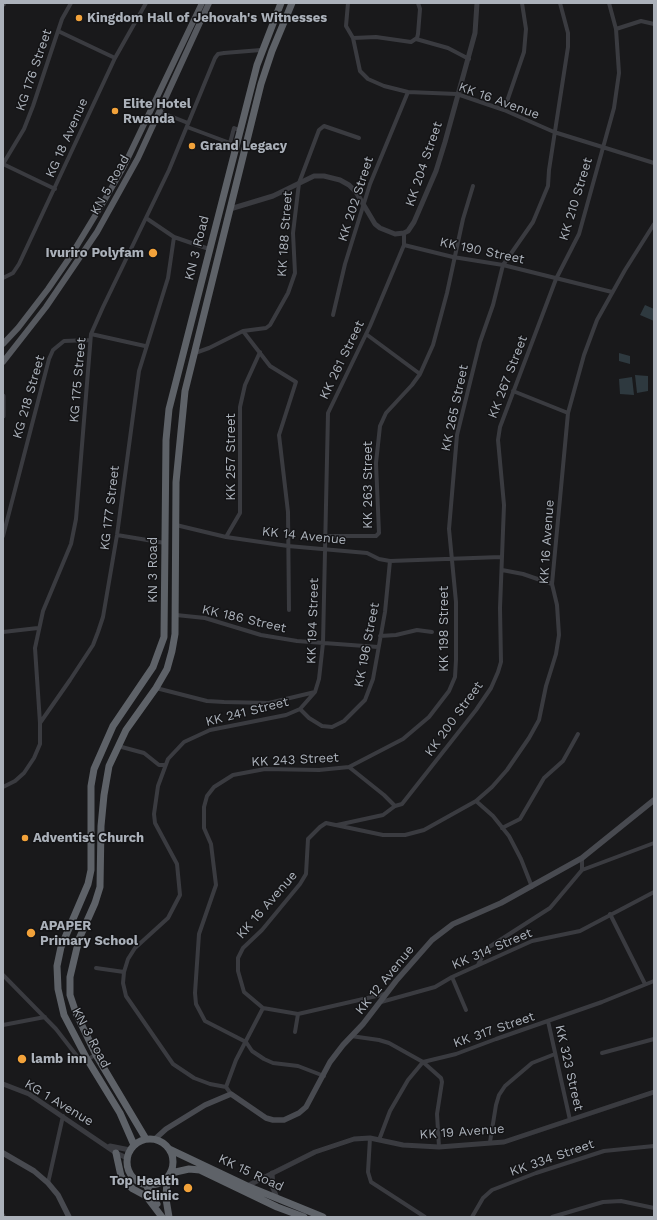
<!DOCTYPE html>
<html>
<head>
<meta charset="utf-8">
<style>
  body { margin:0 }
  #map { position:relative; width:657px; height:1220px; overflow:hidden; background:#19191b; font-family:"Work Sans",sans-serif }
  canvas { display:block }
  .frame { position:absolute; inset:0; border:4px solid #abb1ba; pointer-events:none }
</style>
</head>
<body>
<div id="map">
<canvas width="657" height="1220"></canvas>
<div class="frame"></div>
</div>
<script>
const context = document.querySelector('canvas').getContext('2d');
context.lineJoin = 'round';
function paint(path, color) { context.fillStyle = color; context.fill(path, 'evenodd'); }
const shape = rows => new Path2D(rows.map(r => 'M' + r).join(''));
function stroke(path, color, width, dash) { context.strokeStyle = color; context.lineWidth = width; context.lineCap = dash ? 'butt' : 'round'; context.setLineDash(dash || []); context.stroke(path); }
function drawText(font, color, halo, rows, align = 'center') {
  context.font = font + ' "Work Sans",sans-serif'; context.lineWidth = 3; context.setLineDash([]); context.textBaseline = 'middle'; context.strokeStyle = halo; context.fillStyle = color; for (const [text, x, y, turn = 0] of rows) {
    context.save(); context.translate(x, y); context.rotate((+turn || 0) * Math.PI / 180); context.textAlign = isNaN(turn) ? turn : align; if (halo) context.strokeText(text, 0, 0); context.fillText(text, 0, 0); context.restore();
  }
}
paint(shape([
  [645,305,654,309,654,321,640,315],
  [619,353,630,356,630,364,619,361],
  [635,375,648,376,648,391,637,393],
  [632,377,634,395,620,394,619,379]
]), '#2e393f');
stroke(shape([
  [348,3,346,26,353,38,360,71,368,79,384,86,408,92,457,94,504,110,554,132,654,163],
  [616,29,641,21,654,24],
  [58,31,115,58],
  [353,38,376,37,411,42,417,38,418,34,420,9,418,3],
  [416,39,448,48,469,59],
  [504,110,524,52,526,29,522,3],
  [160,112,188,123],
  [187,127,230,143,234,128,239,130],
  [3,164,24,129,33,106,62,19,71,3],
  [3,164,55,189],
  [146,218,174,237,209,249],
  [404,245,453,257,503,265,612,292],
  [3,278,13,273,19,264,115,58,146,3],
  [333,315,345,264,370,184,408,92],
  [243,331,270,366,296,382,279,435,288,512,289,610],
  [91,334,145,346],
  [366,334,420,374],
  [195,353,209,348,243,331,266,328,270,325,288,293,295,273,293,233,299,183,319,130,324,126,359,138],
  [513,391,568,413],
  [176,525,226,537,288,546,367,553,379,559,390,561,501,557],
  [117,535,165,543],
  [3,536,49,359,53,350,64,341,90,340],
  [325,536,376,536,379,533,376,463,380,426,386,413,412,385,420,374,433,345,447,293,463,219,473,186],
  [226,537,240,513,240,407,245,385,260,352],
  [502,570,523,574,552,584],
  [176,615,205,618,261,635,297,641,378,647],
  [3,632,38,628],
  [380,636,396,635,417,630,432,632],
  [156,688,207,701,224,702,269,703,315,692],
  [300,709,309,718,322,726,332,727,344,721,365,700,373,679,385,612,390,561],
  [40,723,35,648,43,611,71,544,76,519,91,334,103,307,169,170,215,58,218,54,224,53,261,50],
  [118,746,144,753,159,765,164,765],
  [349,767,384,795,395,806],
  [3,787,15,781,24,773,34,758,40,744,40,723,70,680,93,645,98,632,103,617,117,535,139,371,168,278,174,237],
  [476,801,493,816,509,836,521,859,532,887],
  [337,825,383,815,395,806,402,804,476,710,491,688,498,672,501,662,500,608,504,505,498,440,500,427,556,279,579,234,614,108,619,73,616,29,609,3],
  [502,828,520,819,544,778,563,761,578,734],
  [582,858,582,870],
  [582,870,654,843],
  [610,914,645,984],
  [478,965,486,949,550,908,582,870],
  [96,968,124,972],
  [3,975,56,1029,80,1060,83,1061,96,1055],
  [452,977,466,1010],
  [385,994,298,1014,263,1008,244,992,238,971,238,958,243,948,262,930,300,884,306,874,308,839,320,827,326,823,383,835,405,835,424,830,476,801,492,787,507,770,529,738,539,720,546,686,556,654,559,635,557,605,552,584,568,413,584,355,597,320,625,270,654,224],
  [381,1002,435,987,452,977,532,941,580,931,654,892],
  [548,1021,570,1120],
  [3,1025,45,1017],
  [295,1032,298,1014],
  [351,1036,379,1040,389,1043,423,1062,441,1078,442,1082,437,1114,439,1147],
  [602,1053,654,1039],
  [324,1076,298,1066,273,1063,264,1059,252,1051,246,1042,205,1021,196,1004,195,993,199,934,216,885,211,844,204,828,204,807,207,796,214,787,233,775,265,769,319,770,349,767,403,739,429,717,449,691,455,677,456,660,456,602,449,529,457,435,480,342,493,305,503,265,533,222,548,186,549,170,568,47,568,33,560,3],
  [226,1087,236,1060,263,1008],
  [231,1094,226,1087,210,1084,194,1078,173,1064,126,996,123,983,124,972,128,959,135,948,168,918,180,895,177,864,155,823,154,814,158,786,168,759,184,742,210,730,286,715,300,709,315,692,319,679,323,643,328,413,370,326,404,245,404,233],
  [370,1138,368,1172,371,1182,425,1217],
  [379,1140,390,1111,408,1080,423,1062,456,1054,496,1039,602,1002,654,981],
  [490,1142,496,1105,499,1095,505,1086,532,1063,555,1054],
  [48,1183,63,1116],
  [3,1215,4,1217],
  [472,1217,483,1198,492,1190,536,1173,604,1151,654,1146],
  [552,1217,603,1202,621,1201,654,1208]
]), '#3a3b40', 4);
stroke(shape([
  [230,209,273,196,314,176,324,176,340,180,349,185,356,192,375,224,380,228,395,234,404,233,408,231,414,222,436,171,445,142,475,33,477,3],
  [3,396,3,416],
  [3,1084,29,1094,116,1153,127,1158],
  [110,1146,130,1150],
  [272,1173,273,1188,277,1198],
  [247,1186,315,1152,354,1139,370,1138,403,1145,439,1147,504,1142,654,1092]
]), '#3a3b40', 5);
stroke(shape([
  [3,4,3,3],
  [155,1139,166,1129,205,1105,231,1094,266,1118,273,1120,284,1120,299,1113,306,1107,330,1062,343,1045,363,1024,396,981,432,940,453,924,501,903,582,858,654,800],
  [3,1153,34,1171,48,1183,58,1195,69,1217]
]), '#484a50', 5.5);
stroke(shape([
  [3,344,18,328,48,289,70,257,104,201,124,166,202,3],
  [3,362,46,307,97,232,138,158,209,3]
]), '#56595f', 6);
stroke(shape([
  '127 1162a23 23 0 1 1 46 0a23 23 0 1 1-46 0Z',
  [146,1139,96,1055,76,1013,70,995,70,977,79,939,95,903,100,887,101,826,104,795,109,766,126,730,156,688,167,669,172,651,175,634,176,482,185,391,261,84,272,51,292,3],
  [134,1145,120,1113,87,1059,64,1015,58,989,57,966,61,947,88,884,91,870,91,786,94,769,113,726,153,667,164,637,166,440,169,409,257,65,281,3],
  [169,1149,247,1186,323,1217],
  [116,1153,121,1176,126,1183,133,1189,146,1196,162,1217],
  [171,1173,189,1169,200,1170,277,1207,304,1217],
  [167,1178,166,1199,169,1217],
  [146,1185,157,1204]
]), '#5e6268', 7);
for (const [x, y, r, color] of [
  [79,18,4,"#f2a23a"],
  [115,111,4,"#f2a23a"],
  [192,146,4,"#f2a23a"],
  [153,253,5,"#f2a23a"],
  [25,838,4,"#f2a23a"],
  [31,933,5,"#f2a23a"],
  [22,1059,5,"#f2a23a"],
  [188,1188,5,"#f2a23a"]
]) { const dot = new Path2D(); dot.arc(x, y, r, 0, 2 * Math.PI); context.fillStyle = color; context.fill(dot); stroke(dot, '#141416', 1.5); }
drawText('bold 13px', '#abb1ba', '#141416', [
  ["Kingdom Hall of Jehovah's Witnesses",87,18],
  ["Elite Hotel",123,104],
  ["Rwanda",123,119],
  ["Grand Legacy",200,146],
  ["Ivuriro Polyfam",144,253,"right"],
  ["Adventist Church",33,838],
  ["APAPER",40,926],
  ["Primary School",40,941],
  ["lamb inn",31,1059],
  ["Top Health",179,1181,"right"],
  ["Clinic",179,1196,"right"]
], 'left');
drawText('13px', '#abb1ba', '#141416', [
  ["KG 176 Street",34,70,-71],
  ["KK 16 Avenue",499,101,20],
  ["KG 18 Avenue",67,138,-66],
  ["KK 204 Street",424,164,-71],
  ["KN 5 Road",110,185,-61],
  ["KK 202 Street",356,199,-72],
  ["KK 210 Street",576,199,-73],
  ["KK 188 Street",285,234,-86],
  ["KN 3 Road",197,248,-76],
  ["KK 190 Street",482,251,12],
  ["KK 261 Street",342,360,-64],
  ["KK 267 Street",508,377,-69],
  ["KG 175 Street",78,380,-85],
  ["KG 218 Street",29,397,-74],
  ["KK 265 Street",455,408,-78],
  ["KK 257 Street",231,457,-90],
  ["KK 263 Street",368,485,-90],
  ["KG 177 Street",110,508,-83],
  ["KK 14 Avenue",304,536,6],
  ["KK 16 Avenue",547,542,-86],
  ["KN 3 Road",153,570,-90],
  ["KK 186 Street",244,619,13],
  ["KK 194 Street",313,621,-88],
  ["KK 198 Street",444,629,-90],
  ["KK 196 Street",367,645,-79],
  ["KK 241 Street",247,712,-14],
  ["KK 200 Street",454,719,-54],
  ["KK 243 Street",295,760,-3],
  ["KK 16 Avenue",267,905,-49],
  ["KK 314 Street",492,949,-23],
  ["KK 12 Avenue",385,980,-51],
  ["KK 317 Street",494,1030,-19],
  ["KN 3 Road",91,1038,62],
  ["KK 323 Street",569,1068,77],
  ["KG 1 Avenue",59,1103,31],
  ["KK 19 Avenue",462,1132,-4],
  ["KK 334 Street",552,1158,-19],
  ["KK 15 Road",251,1173,25]
]);
</script>
</body>
</html>
